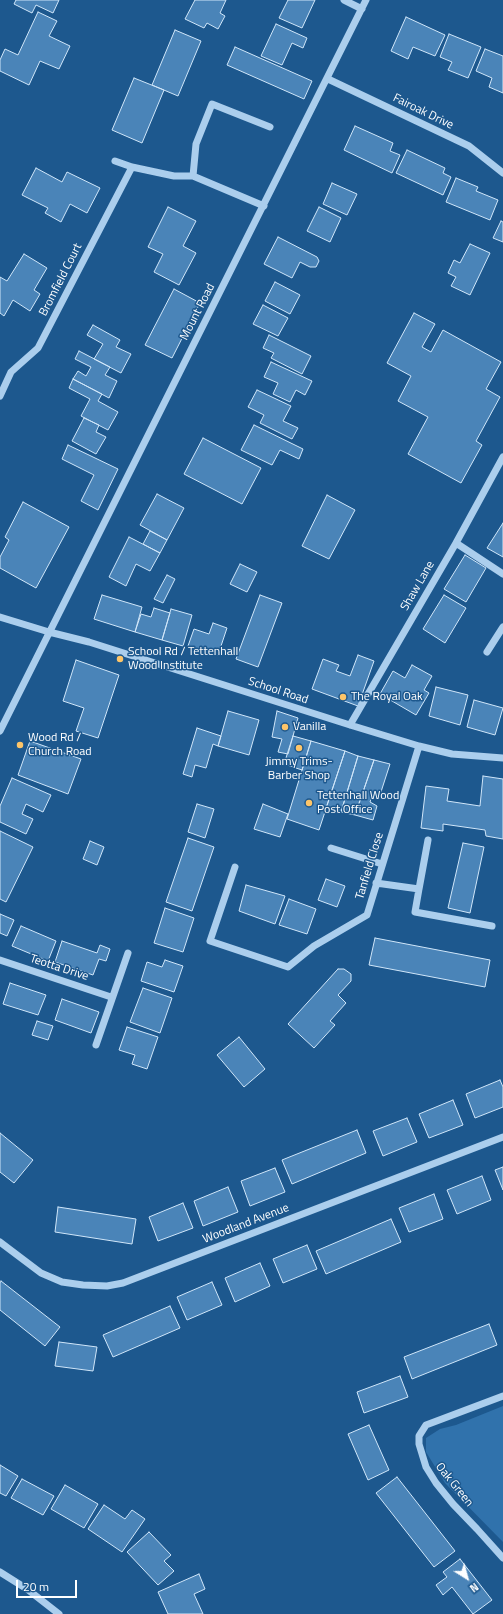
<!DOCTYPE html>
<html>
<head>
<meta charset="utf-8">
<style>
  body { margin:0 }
  #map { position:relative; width:503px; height:1614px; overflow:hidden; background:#1d588e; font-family:"Titillium Web",sans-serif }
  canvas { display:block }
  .north { position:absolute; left:447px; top:1558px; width:40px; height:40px; -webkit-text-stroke:3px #1d588e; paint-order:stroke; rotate:143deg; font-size:11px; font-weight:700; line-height:16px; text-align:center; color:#fff }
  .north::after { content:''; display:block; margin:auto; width:14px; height:18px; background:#fff; clip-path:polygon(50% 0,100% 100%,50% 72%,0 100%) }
  .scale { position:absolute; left:16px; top:1580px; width:61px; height:18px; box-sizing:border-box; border:2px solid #fff; border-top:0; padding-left:5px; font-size:12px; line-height:14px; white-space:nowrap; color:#fff; -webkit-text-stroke:3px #1d588e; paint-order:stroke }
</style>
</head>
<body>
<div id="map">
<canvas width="503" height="1614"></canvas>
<div class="north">N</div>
<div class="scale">20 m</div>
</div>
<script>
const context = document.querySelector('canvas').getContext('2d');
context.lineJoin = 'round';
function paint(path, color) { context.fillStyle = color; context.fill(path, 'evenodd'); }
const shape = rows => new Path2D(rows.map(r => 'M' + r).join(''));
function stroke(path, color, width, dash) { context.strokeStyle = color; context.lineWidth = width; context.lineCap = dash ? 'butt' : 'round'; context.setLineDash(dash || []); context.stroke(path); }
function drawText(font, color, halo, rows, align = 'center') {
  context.font = font + ' "Titillium Web",sans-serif'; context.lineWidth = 3; context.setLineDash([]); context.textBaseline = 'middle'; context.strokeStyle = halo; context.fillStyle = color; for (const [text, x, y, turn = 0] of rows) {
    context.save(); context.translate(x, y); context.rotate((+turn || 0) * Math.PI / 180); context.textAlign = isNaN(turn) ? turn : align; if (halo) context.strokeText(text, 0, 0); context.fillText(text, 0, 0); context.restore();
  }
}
paint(shape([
  [503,1406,503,1542,445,1483,426,1452,426,1438,440,1429,456,1425]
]), '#3072ac');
const building = shape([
  [16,0,59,0,53,13,36,5,32,13,14,4,16,0],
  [195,0,226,0,220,13,225,16,218,29,207,23,204,28,185,19,195,0],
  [288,0,315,0,302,28,279,18,288,0],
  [38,12,57,21,49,36,70,46,59,69,40,61,29,85,0,71,0,60,5,49,18,55,38,12],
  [406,17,445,35,435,56,413,47,408,59,391,51,406,17],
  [276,24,307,38,303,48,292,43,282,65,261,56,276,24],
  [175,30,201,41,178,96,152,85,175,30],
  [449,34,481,47,468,78,448,70,452,62,440,57,449,34],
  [235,47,312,81,304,99,227,65,235,47],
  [485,49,503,56,503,93,489,87,492,78,476,71,485,49],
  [134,78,164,90,142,143,112,130,134,78],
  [355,126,393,143,390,151,400,155,392,173,344,150,355,126],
  [407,150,445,168,443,173,451,177,443,195,396,173,407,150],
  [36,168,62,182,67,172,100,188,87,213,70,204,61,222,45,213,48,208,22,195,36,168],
  [456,178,478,187,476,191,498,200,490,220,446,202,456,178],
  [332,183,357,194,347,215,323,204,332,183],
  [168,207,196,221,183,246,196,253,179,285,154,272,163,254,148,247,168,207],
  [319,207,341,218,330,242,307,231,319,207],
  [501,221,503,222,503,242,493,238,501,221],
  [278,237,317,257,319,261,316,267,310,267,300,262,292,278,264,264,278,237],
  [470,244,490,253,470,295,451,286,456,277,448,273,454,260,460,263,470,244],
  [24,254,47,268,34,290,40,294,30,311,13,300,4,316,0,313,0,277,7,281,24,254],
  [275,282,300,295,290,314,265,301,275,282],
  [174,289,200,303,172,358,145,345,174,289],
  [263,305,288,318,278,336,253,324,263,305],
  [414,313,435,324,422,347,431,352,443,330,501,362,486,389,500,397,476,441,482,445,461,483,408,454,428,417,398,401,411,376,387,363,414,313],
  [93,325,120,340,116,347,131,354,121,373,94,359,103,344,87,335,93,325],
  [269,335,311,356,302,374,271,358,274,353,263,348,269,335],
  [79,351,110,367,105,375,117,381,109,398,73,379,78,371,86,376,91,367,75,359,79,351],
  [271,362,312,381,305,395,296,390,290,402,273,394,278,383,264,377,271,362],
  [73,379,102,394,98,401,118,412,108,430,81,416,90,399,69,388,73,379],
  [257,390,291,406,283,421,298,428,292,439,260,423,264,415,248,407,257,390],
  [84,418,99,425,96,432,106,437,96,454,72,441,84,418],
  [254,425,303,449,299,459,280,450,272,465,241,450,254,425],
  [203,438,261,468,242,504,184,474,203,438],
  [68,445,118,469,98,510,81,501,94,475,62,459,68,445],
  [157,494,184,508,167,540,140,525,157,494],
  [327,495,355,510,329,559,302,546,327,495],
  [23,502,69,527,36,588,0,568,0,557,9,540,5,537,23,502],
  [503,523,503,557,487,548,503,523],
  [150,531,167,540,160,553,143,544,150,531],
  [129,537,160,553,150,571,136,564,126,586,109,577,129,537],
  [465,555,486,568,466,602,444,589,465,555],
  [240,564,257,572,247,592,230,584,240,564],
  [167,575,175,579,163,603,154,599,167,575],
  [102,595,142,607,135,632,94,619,102,595],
  [260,595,282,603,258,667,236,659,260,595],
  [444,595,466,608,445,643,423,629,444,595],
  [154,608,170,613,162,640,135,632,141,614,151,617,154,608],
  [171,609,192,615,183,646,162,640,171,609],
  [213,623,227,628,218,655,188,646,194,629,209,634,213,623],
  [358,655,374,661,358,706,312,689,323,659,339,665,336,671,350,676,358,655],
  [76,660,119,675,98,738,76,731,84,708,63,701,76,660],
  [412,665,432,676,424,690,429,693,416,715,380,694,393,671,405,678,412,665],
  [436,687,468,695,460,725,429,716,436,687],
  [474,700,503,708,495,735,467,727,474,700],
  [228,711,259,720,249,755,218,746,228,711],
  [277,711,298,718,288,754,278,752,282,739,272,737,277,711],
  [197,728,221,736,218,746,213,744,206,768,195,765,192,777,183,774,197,728],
  [293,736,311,741,302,770,284,764,293,736],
  [30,741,81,759,68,794,18,775,30,741],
  [311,741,345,751,319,830,287,819,311,741],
  [345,751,358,756,341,812,326,808,345,751],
  [358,756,374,760,355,815,341,812,358,756],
  [374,760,390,764,379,798,372,796,370,802,377,806,373,820,355,815,374,760],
  [483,776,503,779,503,839,486,836,485,830,443,824,443,831,421,828,426,786,449,789,447,801,480,806,483,776],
  [12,778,51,795,43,812,26,804,22,814,33,819,26,834,0,822,0,806,12,778],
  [197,804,214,809,205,838,188,832,197,804],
  [263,804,288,814,280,837,254,829,263,804],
  [0,831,33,847,6,902,0,899,0,831],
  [188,838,214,847,192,911,166,902,188,838],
  [90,841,104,847,97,865,83,859,90,841],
  [463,843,484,847,470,913,448,908,463,843],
  [326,879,345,886,337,907,318,900,326,879],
  [246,885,285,896,275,924,239,911,246,885],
  [289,899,316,909,307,934,279,925,289,899],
  [165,908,194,918,183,952,154,943,165,908],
  [0,914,14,920,7,936,0,933,0,914],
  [21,926,56,941,48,961,12,946,21,926],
  [375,938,490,960,485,987,369,965,375,938],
  [62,941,97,953,100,945,110,949,106,961,99,959,93,975,55,962,62,941],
  [165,960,183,966,174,992,141,981,147,962,162,967,165,960],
  [338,969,344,969,351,974,351,981,338,995,346,1003,330,1021,335,1025,314,1048,288,1024,338,969],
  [10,983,46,995,38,1015,3,1004,10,983],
  [143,988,172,998,160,1033,130,1022,143,988],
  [62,999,99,1012,91,1033,55,1020,62,999],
  [37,1021,53,1026,48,1040,32,1035,37,1021],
  [127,1027,158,1037,147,1069,132,1064,135,1055,119,1050,127,1027],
  [239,1037,265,1069,244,1087,217,1055,239,1037],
  [500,1080,503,1087,503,1107,475,1118,466,1094,500,1080],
  [453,1100,463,1125,429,1138,419,1114,453,1100],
  [407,1118,417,1142,383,1156,373,1131,407,1118],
  [357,1130,366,1153,292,1184,282,1160,357,1130],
  [0,1133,33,1160,14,1183,0,1172,0,1133],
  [503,1167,503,1190,495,1170,503,1167],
  [275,1168,285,1192,250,1206,241,1181,275,1168],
  [482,1176,491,1200,457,1214,447,1190,482,1176],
  [228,1187,238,1212,203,1226,194,1201,228,1187],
  [434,1194,443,1219,409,1232,399,1208,434,1194],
  [183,1203,193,1228,158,1241,149,1217,183,1203],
  [58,1207,136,1219,132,1244,55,1232,58,1207],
  [391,1219,401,1242,326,1274,316,1251,391,1219],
  [307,1245,317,1269,283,1283,273,1259,307,1245],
  [260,1263,270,1286,235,1302,225,1278,260,1263],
  [1,1281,60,1327,45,1346,0,1310,0,1283,1,1281],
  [212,1282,222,1305,187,1320,177,1297,212,1282],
  [170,1306,180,1328,113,1357,103,1335,170,1306],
  [489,1324,497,1345,412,1379,404,1357,489,1324],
  [59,1342,97,1347,93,1371,55,1366,59,1342],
  [400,1376,408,1397,364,1413,357,1392,400,1376],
  [369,1425,389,1470,368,1480,348,1434,369,1425],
  [0,1465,18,1476,6,1496,0,1493,0,1465],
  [397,1477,455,1551,434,1567,376,1493,397,1477],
  [22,1479,54,1496,43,1515,11,1498,22,1479],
  [65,1485,98,1504,84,1528,51,1509,65,1485],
  [104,1505,125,1519,132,1510,145,1519,122,1552,88,1529,104,1505],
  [149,1532,171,1555,164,1561,174,1571,158,1585,127,1552,149,1532],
  [460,1559,492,1600,473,1614,452,1587,443,1595,436,1585,447,1577,443,1572,460,1559],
  [199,1574,205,1589,194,1594,203,1614,168,1614,158,1592,199,1574]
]);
paint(building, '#4a84b8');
stroke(building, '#d0e6f9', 1);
stroke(shape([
  [344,0,362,9],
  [328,79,469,146,503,173],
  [115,161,132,167,174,176,193,176,264,206],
  [193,176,196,144,212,104,270,127],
  [0,396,11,372,38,348,132,167],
  [456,543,503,574],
  [0,617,49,632,89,642,350,725,419,746,452,754,503,758],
  [487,652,503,627],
  [350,725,456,543,503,457],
  [0,731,366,0],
  [331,848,382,864],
  [235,867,210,941,288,967,314,946,367,915,419,746],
  [376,883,419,889,415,912,492,926],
  [419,889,428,840],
  [0,960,111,997],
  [96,1045,128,953],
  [0,1242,41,1273,62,1282,83,1285,107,1286,123,1283,503,1137],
  [503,1396,426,1425,419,1436,419,1444,426,1467,436,1483,453,1504,477,1529,503,1558],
  [0,1572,27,1589,59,1614]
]), '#abceed', 7);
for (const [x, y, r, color] of [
  [120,659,4,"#fdc569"],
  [343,697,4,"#fdc569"],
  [285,727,4,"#fdc569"],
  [20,745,4,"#fdc569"],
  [299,748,4,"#fdc569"],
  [309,803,4,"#fdc569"]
]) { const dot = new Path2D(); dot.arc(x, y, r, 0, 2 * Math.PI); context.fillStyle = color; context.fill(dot); stroke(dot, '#1d588e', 1.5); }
drawText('12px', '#fff', '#1d588e', [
  ["Fairoak Drive",423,112,26],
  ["Bromfield Court",61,280,-63],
  ["Mount Road",198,312,-63],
  ["Shaw Lane",418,586,-60],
  ["School Road",278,691,18],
  ["Tanfield Close",370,866,-73],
  ["Teotta Drive",59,968,18],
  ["Woodland Avenue",246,1224,-21],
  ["Oak Green",454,1485,51]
]);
drawText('12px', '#fff', '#1d588e', [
  ["School Rd / Tettenhall",128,652],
  ["Wood Institute",128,666],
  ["The Royal Oak",351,697],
  ["Vanilla",293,727],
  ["Wood Rd /",28,738],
  ["Church Road",28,752],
  ["Jimmy Trims-",299,762,"center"],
  ["Barber Shop",299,776,"center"],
  ["Tettenhall Wood",317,796],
  ["Post Office",317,810]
], 'left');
</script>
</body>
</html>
